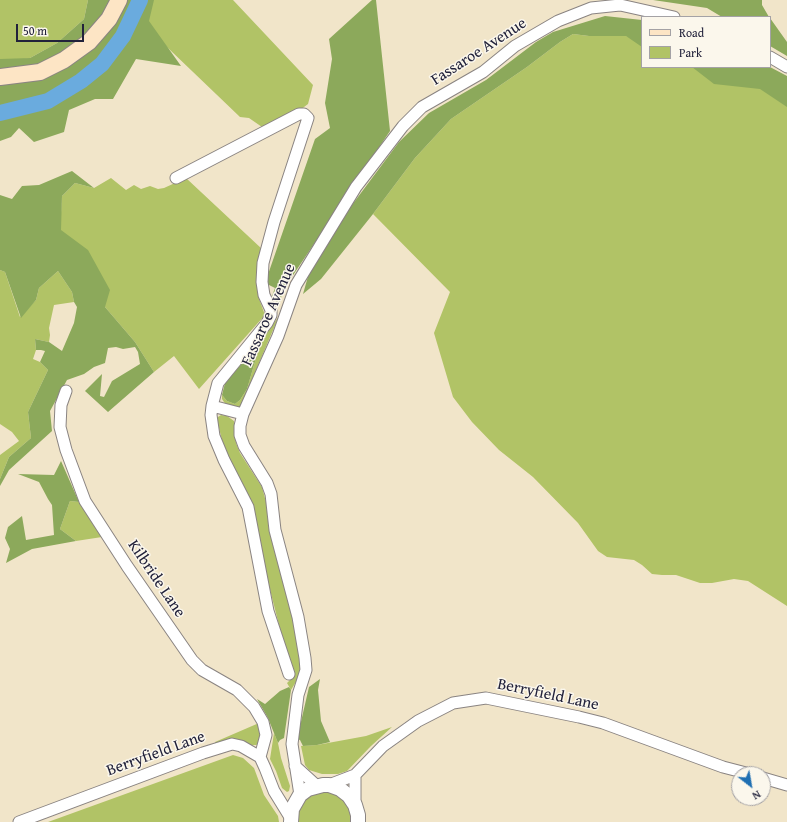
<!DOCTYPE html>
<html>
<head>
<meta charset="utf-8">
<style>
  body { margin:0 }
  #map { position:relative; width:787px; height:822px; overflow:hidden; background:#f1e5c9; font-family:"Gentium Book Plus",serif }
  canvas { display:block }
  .legend { position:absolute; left:641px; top:16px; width:130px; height:52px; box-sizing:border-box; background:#fbf7ec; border:1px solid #a4a2a5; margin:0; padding:5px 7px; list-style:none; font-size:12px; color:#22223b }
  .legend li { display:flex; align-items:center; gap:8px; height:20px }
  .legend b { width:20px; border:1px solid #a4a2a5 }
  .north { position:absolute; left:731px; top:766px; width:40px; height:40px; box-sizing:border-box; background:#fbf7ec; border:1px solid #a4a2a5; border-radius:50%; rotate:149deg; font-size:11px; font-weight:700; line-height:16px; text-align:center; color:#22223b }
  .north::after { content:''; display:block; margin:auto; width:14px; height:18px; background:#1f6fb2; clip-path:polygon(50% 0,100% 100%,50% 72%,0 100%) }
  .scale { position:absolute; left:16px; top:24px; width:68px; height:18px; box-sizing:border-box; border:2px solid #22223b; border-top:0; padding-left:5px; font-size:12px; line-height:14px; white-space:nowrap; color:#22223b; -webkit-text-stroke:3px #fbf7ec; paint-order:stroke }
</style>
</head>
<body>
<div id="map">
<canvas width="787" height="822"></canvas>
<ul class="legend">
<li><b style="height:5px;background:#fde5c5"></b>Road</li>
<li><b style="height:11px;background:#b1c366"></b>Park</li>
</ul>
<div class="north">N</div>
<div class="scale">50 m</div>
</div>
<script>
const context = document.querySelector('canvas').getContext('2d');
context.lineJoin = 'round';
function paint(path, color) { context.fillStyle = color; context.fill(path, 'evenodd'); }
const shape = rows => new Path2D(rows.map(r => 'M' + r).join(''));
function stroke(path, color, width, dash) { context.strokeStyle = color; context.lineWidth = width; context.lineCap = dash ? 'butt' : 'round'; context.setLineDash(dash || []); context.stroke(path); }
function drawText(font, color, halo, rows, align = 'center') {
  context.font = font + ' "Gentium Book Plus",serif'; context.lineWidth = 3; context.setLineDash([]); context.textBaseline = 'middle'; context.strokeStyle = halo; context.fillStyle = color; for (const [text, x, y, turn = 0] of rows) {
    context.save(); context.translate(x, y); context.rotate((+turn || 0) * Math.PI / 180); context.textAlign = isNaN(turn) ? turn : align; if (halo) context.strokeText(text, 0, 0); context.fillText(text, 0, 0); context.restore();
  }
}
paint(shape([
  [0,0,88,0,84,19,57,43,30,58,0,63],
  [149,0,233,0,313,85,308,104,300,110,262,127,249,118,240,117,145,26],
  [573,34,589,36,626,36,642,38,642,67,757,67,787,82,787,606,748,581,734,579,712,583,700,583,676,575,662,575,652,574,642,565,634,560,607,557,598,551,578,523,533,477,499,450,472,422,453,397,434,333,450,292,373,214,415,158,451,119,527,67,560,42],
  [111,178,126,190,134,185,141,189,150,186,158,189,164,188,186,178,262,249,258,284,258,296,265,315,199,389,174,356,154,372,135,342,105,307,60,230,62,196,75,183,94,188],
  [0,270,5,272,20,317,36,300,39,288,58,271,72,292,74,302,54,305,49,328,50,335,49,342,35,339,36,350,33,359,40,362,48,370,28,412,31,438,9,457,0,479,0,455,19,441,12,432,0,424],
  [279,316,242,403,240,407,236,408,226,405,222,399,222,395,227,401,235,404,240,400,247,389,261,341],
  [221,415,227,416,234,421,236,443,240,453,262,487,266,502,269,530,291,613,301,657,300,671,297,680,291,690,287,683,292,678,293,672,279,625,266,574,222,440,217,420,218,417],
  [70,501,79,502,102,537,76,541,60,529],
  [259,723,262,732,259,744,256,745,249,745,235,739,215,744,215,742],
  [392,727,371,746,347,771,338,774,322,774,309,770,305,765,301,746,317,745,366,736],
  [274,733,278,743,281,758,290,786,289,791,287,792,282,788,276,771,270,759],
  [233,755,243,758,254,768,264,795,278,816,279,822,48,822],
  [322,791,331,791,346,800,352,816,352,822,299,822,298,814,301,806,306,799,313,794]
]), '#b1c366');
paint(shape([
  [88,0,154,0,149,21,181,66,136,59,113,99,95,99,69,110,64,132,34,142,19,128,11,137,0,141,0,59,30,58,57,43,84,19],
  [372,0,376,0,390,131,283,290,279,306,272,296,275,288,265,283,315,139,330,128,325,103,332,59,329,39],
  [653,0,762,0,762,5,769,17,722,17,707,8],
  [605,16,642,20,642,47,626,36,589,36,573,34,560,42,527,67,451,119,415,158,373,214,321,279,303,294,309,273,346,213,399,142,429,113,486,80,536,42,553,32],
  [770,18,787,42,787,56,770,46],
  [692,67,770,67,787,76,787,107,760,89,714,84],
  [72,171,94,188,75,183,62,196,61,230,88,250,110,290,105,307,135,342,154,372,108,412,85,391,102,374,100,396,104,397,112,381,140,364,138,352,135,347,123,349,116,347,108,348,105,363,94,367,84,374,67,380,50,411,52,431,9,470,0,486,0,479,9,457,31,438,28,412,48,370,40,362,45,351,41,350,36,350,35,339,49,342,62,351,74,323,77,307,74,302,72,292,58,271,39,288,36,300,21,318,5,272,0,270,0,195,12,199,22,186,39,185],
  [261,341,247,389,240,400,235,404,227,401,222,395,225,383],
  [61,461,79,502,70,501,60,529,76,541,32,549,6,563,10,549,5,538,8,527,22,516,26,540,54,535,52,505,48,499,39,482,18,474,54,475],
  [320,679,318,690,321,721,330,742,317,745,303,746,300,740,297,739,309,687],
  [289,687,291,690,284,738,280,740,278,743,268,718,257,699,265,704,280,691]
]), '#8ca95b');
stroke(shape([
  [0,113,48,101,81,81,102,64,123,36,140,0]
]), '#6aabde', 16);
const minor = shape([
  [770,57,787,67],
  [176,178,299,114,304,114,308,118,274,222,263,263,262,282,264,295,271,310,271,315,267,323,218,383,212,406,211,415,214,436,224,460,248,507,268,611,289,674],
  [66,391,61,405,60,427,66,450,85,501,127,566,192,660,202,670,237,690,254,707,263,722,266,735,260,757],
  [212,406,243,414],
  [295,766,317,786],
  [355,775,355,805],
  [763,778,787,785],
  [329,785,355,775,383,746,418,721,453,703,486,698,579,717,603,723,723,767,750,774],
  [300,795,292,744,298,695,306,670,305,658,298,617,275,530,271,494,267,483,244,446,240,435,240,426,243,414,278,336,296,285,356,187,403,126,422,107,483,72,515,46,558,21,591,8,620,5,674,17],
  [19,822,203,753,232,744,241,746,260,757,265,768,274,791,290,817]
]);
const tertiary = shape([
  [291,822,292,809,300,795,308,789,323,785,329,785,340,789,349,796,355,805,358,815,358,822]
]);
const secondary = shape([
  [0,77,40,72,64,60,89,42,109,19,119,0]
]);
stroke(minor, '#8a8482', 13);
stroke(tertiary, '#8a8482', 16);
stroke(secondary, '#8a8482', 18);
stroke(minor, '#fff', 11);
stroke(tertiary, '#fff', 14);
stroke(secondary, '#fde5c5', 16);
drawText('16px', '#22223b', '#fbf7ec', [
  ["Fassaroe Avenue",479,52,-33],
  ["Fassaroe Avenue",269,315,-66],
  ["Kilbride Lane",156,579,56],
  ["Berryfield Lane",548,695,12],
  ["Berryfield Lane",156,754,-20]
]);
</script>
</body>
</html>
